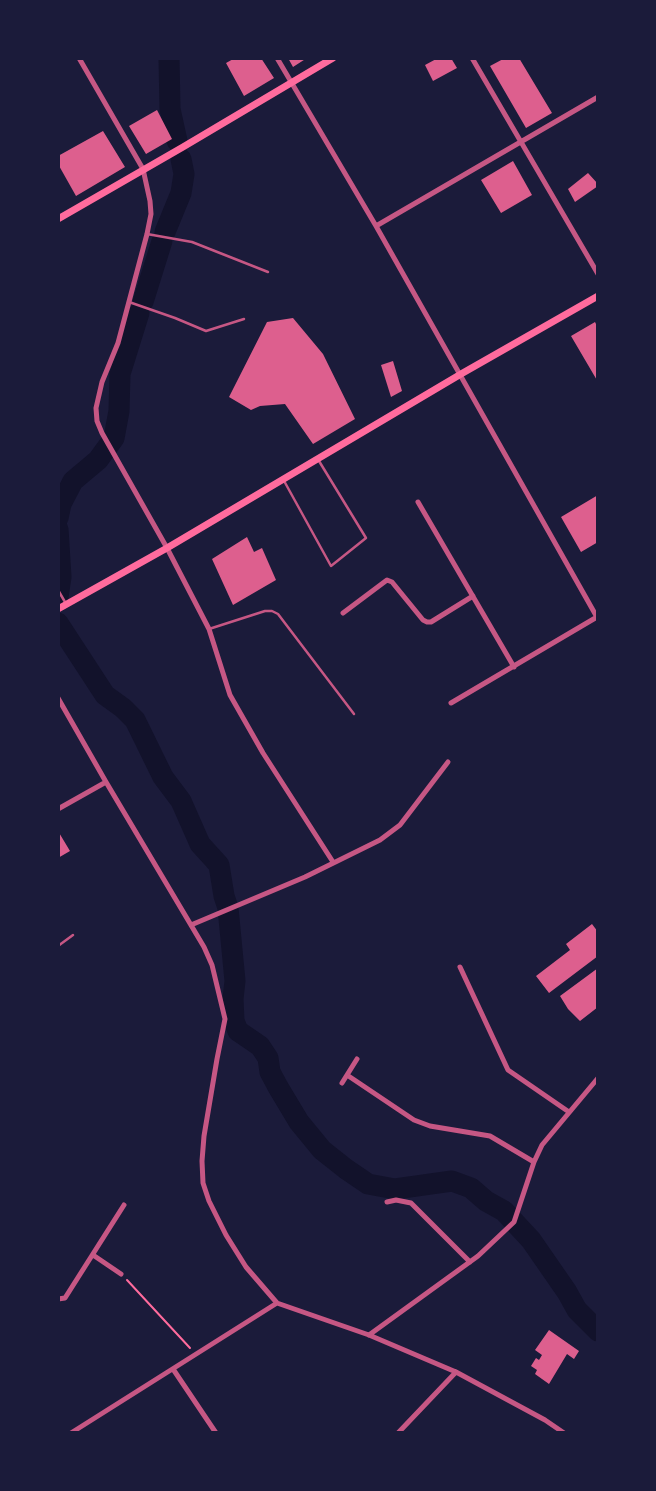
<!DOCTYPE html>
<html>
<head>
<meta charset="utf-8">
<style>
  body { margin:0 }
  #map { position:relative; width:656px; height:1491px; overflow:hidden; background:#1b1b3a; font-family:"DejaVu Sans",sans-serif }
  canvas { display:block }
  .frame { position:absolute; inset:0; border:60px solid #1b1b3a; pointer-events:none }
</style>
</head>
<body>
<div id="map">
<canvas width="656" height="1491"></canvas>
<div class="frame"></div>
</div>
<script>
const context = document.querySelector('canvas').getContext('2d');
context.lineJoin = 'round';
const shape = rows => new Path2D(rows.map(r => 'M' + r).join(''));
function stroke(path, color, width, dash) { context.strokeStyle = color; context.lineWidth = width; context.lineCap = dash ? 'butt' : 'round'; context.setLineDash(dash || []); context.stroke(path); }
function paint(path, color) { context.fillStyle = color; context.fill(path, 'evenodd'); }
stroke(shape([
  [58,584,60,586]
]), '#12122b', 3.5);
stroke(shape([
  [169,58,170,109,177,141],
  [165,232,181,193,184,174,181,159],
  [143,302,162,241],
  [58,518,61,504,73,481,98,460,114,438,119,411,120,374,139,313],
  [58,529,61,577,58,597],
  [58,623,105,695,123,708,135,720,163,777,181,801,200,844,219,865,224,896,228,908,235,981,233,999,234,1021,238,1031,260,1046,268,1058,270,1072,278,1087,299,1122,322,1150,346,1169,368,1184,395,1189,452,1181,471,1188,486,1201,504,1211,531,1240,567,1292,577,1310,598,1331]
]), '#12122b', 21);
paint(shape([
  [235,58,261,58,274,78,244,96,226,63],
  [288,58,307,58,293,67],
  [438,58,451,58,457,68,433,81,425,65],
  [505,58,519,58,552,113,526,128,490,66],
  [157,110,172,139,146,154,129,126],
  [103,131,125,167,76,196,58,164,58,156],
  [513,161,532,195,501,213,481,180],
  [588,173,598,184,598,186,575,202,568,189],
  [293,318,323,354,355,419,313,444,285,404,260,406,251,410,229,397,267,322],
  [595,322,598,328,598,382,571,336],
  [393,361,402,391,391,397,381,365],
  [598,495,598,542,581,552,561,517],
  [247,537,254,552,262,548,276,580,233,605,212,559],
  [58,831,70,851,58,858],
  [592,924,598,932,598,956,549,993,536,976,570,950,566,944],
  [598,968,598,1007,580,1021,568,1009,560,996],
  [549,1330,579,1351,574,1359,567,1354,549,1384,535,1374,537,1370,531,1366,536,1358,539,1360,542,1355,535,1350]
]), '#dd5f8e');
stroke(shape([
  [127,1280,190,1348]
]), '#ff6b9d', 2);
stroke(shape([
  [147,234,192,242,268,272],
  [129,302,175,318,206,331,244,319],
  [283,479,331,566,366,538,319,461],
  [58,590,65,602],
  [209,629,265,611,272,611,278,614,354,714],
  [58,946,73,935]
]), '#c65784', 2.5);
stroke(shape([
  [79,58,143,169,150,201,151,214,147,234,118,343,102,382,96,408,97,421,102,433,167,548,209,629,230,695,263,753,333,862],
  [277,58,376,226,598,619],
  [472,58,598,274],
  [376,226,598,97],
  [418,502,514,667],
  [343,613,387,580,392,582,423,620,427,622,431,622,473,596],
  [58,698,106,782,204,947,212,965,225,1019,217,1059,204,1136,202,1161,203,1183,209,1201,226,1235,246,1267,277,1303,369,1335,456,1372,545,1420,564,1433],
  [451,703,597,617],
  [58,809,106,782],
  [191,925,305,877,380,840,400,825,448,762],
  [460,967,508,1070,569,1112],
  [347,1075,357,1059],
  [342,1083,347,1075,414,1120,430,1126,490,1136,534,1162],
  [387,1202,396,1200,411,1203,470,1262],
  [93,1255,121,1274],
  [58,1299,65,1298,124,1205],
  [369,1335,478,1256,514,1222,534,1162,542,1145,598,1078],
  [173,1369,216,1433],
  [71,1433,277,1303],
  [398,1433,456,1372]
]), '#c65784', 5);
stroke(shape([
  [58,219,183,147,333,58],
  [58,609,167,548,461,374,598,296]
]), '#ff6b9d', 7);
</script>
</body>
</html>
